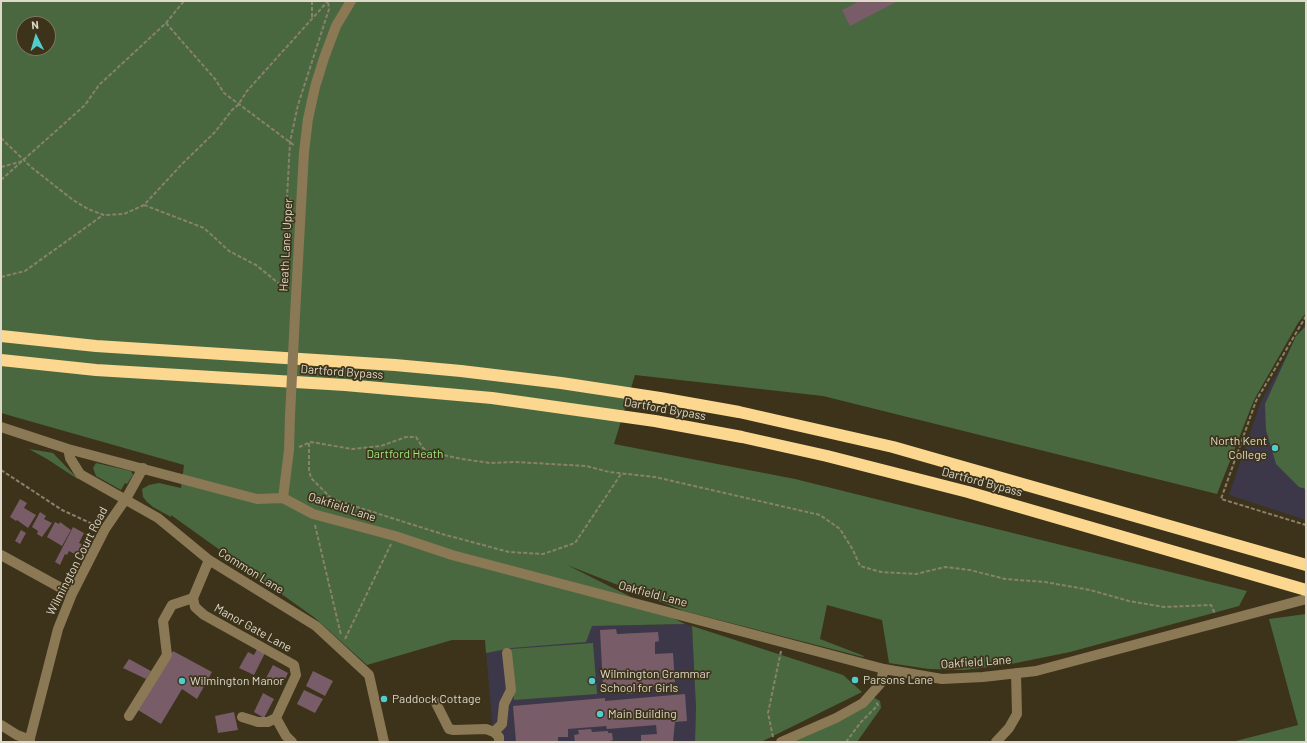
<!DOCTYPE html>
<html>
<head>
<meta charset="utf-8">
<style>
  body { margin:0 }
  #map { position:relative; width:1307px; height:743px; overflow:hidden; background:#3c331a; font-family:Barlow,sans-serif }
  canvas { display:block }
  .frame { position:absolute; inset:0; border:2px solid #dfd9ca; pointer-events:none }
  .north { position:absolute; left:16px; top:16px; width:40px; height:40px; box-sizing:border-box; background:#3c331a; border:1px solid #7d7560; border-radius:50%; rotate:355deg; font-size:11px; font-weight:700; line-height:16px; text-align:center; color:#dfd9ca }
  .north::after { content:''; display:block; margin:auto; width:14px; height:18px; background:#52cdcf; clip-path:polygon(50% 0,100% 100%,50% 72%,0 100%) }
</style>
</head>
<body>
<div id="map">
<canvas width="1307" height="743"></canvas>
<div class="frame"></div>
<div class="north">N</div>
</div>
<script>
const context = document.querySelector('canvas').getContext('2d');
context.lineJoin = 'round';
function paint(path, color) { context.fillStyle = color; context.fill(path, 'evenodd'); }
const shape = rows => new Path2D(rows.map(r => 'M' + r).join(''));
function stroke(path, color, width, dash) { context.strokeStyle = color; context.lineWidth = width; context.lineCap = dash ? 'butt' : 'round'; context.setLineDash(dash || []); context.stroke(path); }
function drawText(font, color, halo, rows, align = 'center') {
  context.font = font + ' Barlow,sans-serif'; context.lineWidth = 3.5; context.setLineDash([]); context.textBaseline = 'middle'; context.strokeStyle = halo; context.fillStyle = color; for (const [text, x, y, turn = 0] of rows) {
    context.save(); context.translate(x, y); context.rotate((+turn || 0) * Math.PI / 180); context.textAlign = isNaN(turn) ? turn : align; if (halo) context.strokeText(text, 0, 0); context.fillText(text, 0, 0); context.restore();
  }
}
paint(shape([
  [1306,322,1306,520,1229,495,1261,401],
  [685,624,692,626,696,708,695,742,494,742,485,640,592,626]
]), '#3d3849');
paint(shape([
  [1,1,1306,1,1306,313,1298,323,1254,400,1217,494,823,396,635,375,614,444,795,479,1247,591,1239,606,1070,652,1006,665,963,670,929,669,889,663,882,620,827,605,820,639,864,656,863,657,684,611,567,565,685,624,592,626,586,642,512,648,486,653,485,640,452,640,367,665,315,618,171,515,171,517,153,507,147,502,143,497,142,489,149,485,159,483,181,488,184,465,1,413],
  [24,24,48,24,48,48,24,48],
  [1306,326,1306,489,1299,487,1276,464,1266,430,1265,404,1296,336],
  [29,449,53,453,79,480,47,459],
  [96,463,131,471,133,475,127,484,125,483,121,490,96,476,93,468],
  [1306,614,1306,742,1232,742,1298,725,1269,619],
  [692,626,843,675,862,692,761,742,695,742,696,708],
  [593,643,597,694,514,700,510,649],
  [873,697,880,701,881,708,857,742,786,742]
]), '#49683f');
paint(shape([
  [855,1,898,1,850,26,842,10,856,3],
  [20,499,27,503,24,508,36,515,28,528,17,520,16,521,10,517],
  [40,512,46,516,44,519,52,523,42,537,37,534,38,531,32,527],
  [55,522,59,524,60,522,71,530,62,546,47,537],
  [73,527,84,533,79,543,84,545,78,556,69,551,67,555,65,554,60,565,55,562],
  [21,530,26,533,20,544,15,541],
  [616,629,617,634,658,632,659,641,655,642,655,654,673,653,675,682,667,683,667,687,636,689,636,693,627,694,626,689,620,689,620,685,603,686,600,630],
  [257,649,265,653,254,675,239,668,248,652,254,655],
  [173,651,212,672,197,699,182,689,161,724,138,710],
  [129,659,151,671,146,679,123,668],
  [273,665,288,673,282,685,266,678],
  [313,671,333,681,325,696,306,686],
  [304,690,323,699,315,713,297,704],
  [263,693,274,699,264,718,254,712],
  [685,694,687,721,675,722,673,742,641,742,641,735,657,734,656,725,607,729,606,726,568,729,568,737,558,737,558,742,516,742,513,706,605,698,605,701],
  [234,712,238,730,218,733,215,716],
  [591,729,592,732,608,731,608,733,612,733,613,740,610,741,612,742,575,742,574,735,579,734,578,730]
]), '#785c68');
stroke(shape([
  [312,1,312,17],
  [166,23,215,79,224,93,295,146],
  [1,138,31,167,73,200,88,209,104,215,124,214,144,205,182,164,215,132,232,110,238,105,247,91,328,1],
  [1,167,23,161],
  [1,180,85,105,99,85,166,23,184,1],
  [293,201,287,198,290,142,298,105,329,9,328,1],
  [144,205,204,228,229,251,256,265,287,290],
  [1,277,25,271,103,215],
  [1306,316,1256,401,1221,499,1306,525],
  [309,443,309,470,311,478,332,499,442,534,509,552,543,554,575,543,621,474],
  [299,447,311,442,352,449,381,446,406,437,416,437,423,448,429,452,462,459,490,463,515,462,586,466,609,472,655,477,820,515,840,529,853,550,860,566,881,572,916,574,945,567,970,570,1005,579,1045,582,1090,590,1129,601,1164,607,1211,605,1215,614],
  [1,470,62,510,97,526],
  [315,525,341,635],
  [345,639,391,544],
  [773,737,768,713,781,651],
  [846,742,861,722,878,705,876,702]
]), '#88816c', 2, [4, 2]);
stroke(shape([
  [295,315,304,152,308,119,315,87,324,58,336,26,351,1],
  [1,427,68,449,257,499,283,498,313,514,395,536,452,555,884,669,942,679,983,677,1036,671,1306,599],
  [68,449,70,458,80,474,158,518,209,560,316,626,369,675,384,742],
  [283,498,289,450,290,416],
  [1,555,72,594],
  [209,560,193,598,195,607,204,615,294,665,296,675,276,718],
  [435,701,449,729,454,730,486,729,494,732,499,737,499,742],
  [129,716,167,655,163,621,172,605,193,598],
  [242,717,258,722,268,722,276,718,286,736,292,742],
  [1,725,17,735,30,740],
  [494,732,502,724,504,704,511,690,507,653],
  [29,742,58,629,72,594,105,529,127,497,143,468],
  [781,742,836,718,863,703,880,684,884,669],
  [996,742,1009,728,1017,714,1016,673]
]), '#8b7855', 10);
stroke(shape([
  [1,336,96,346,395,365,461,371,561,383,660,398,739,412,893,447,1306,565],
  [1,360,96,370,345,385,492,398,655,421,742,437,827,456,968,492,1306,590]
]), '#fcd790', 12);
stroke(shape([
  [290,416,295,315]
]), '#8b7855', 10);
for (const [x, y, r, color] of [
  [1275,448,4,"#52cdcf"],
  [855,680,4,"#52cdcf"],
  [182,681,4,"#52cdcf"],
  [592,681,4,"#52cdcf"],
  [384,699,4,"#52cdcf"],
  [600,714,4,"#52cdcf"]
]) { const dot = new Path2D(); dot.arc(x, y, r, 0, 2 * Math.PI); context.fillStyle = color; context.fill(dot); stroke(dot, '#3c331a', 1.5); }
drawText('12px', '#dfd9ca', '#3c331a', [
  ["Heath Lane Upper",286,245,-87],
  ["Dartford Bypass",342,372,4],
  ["Dartford Bypass",665,409,10],
  ["Dartford Bypass",982,482,15],
  ["Oakfield Lane",342,507,18],
  ["Wilmington Court Road",77,561,-63],
  ["Common Lane",251,571,32],
  ["Oakfield Lane",653,594,15],
  ["Manor Gate Lane",253,628,29],
  ["Oakfield Lane",976,662,-4]
]);
drawText('12px', '#dfd9ca', '#3c331a', [
  ["North Kent",1267,441,"right"],
  ["College",1267,455,"right"],
  ["Wilmington Grammar",600,674],
  ["School for Girls",600,688],
  ["Parsons Lane",863,680],
  ["Wilmington Manor",190,681],
  ["Paddock Cottage",392,699],
  ["Main Building",608,714]
], 'left');
drawText('12px', '#9ce783', '#3c331a', [
  ["Dartford Heath",405,454]
]);
</script>
</body>
</html>
